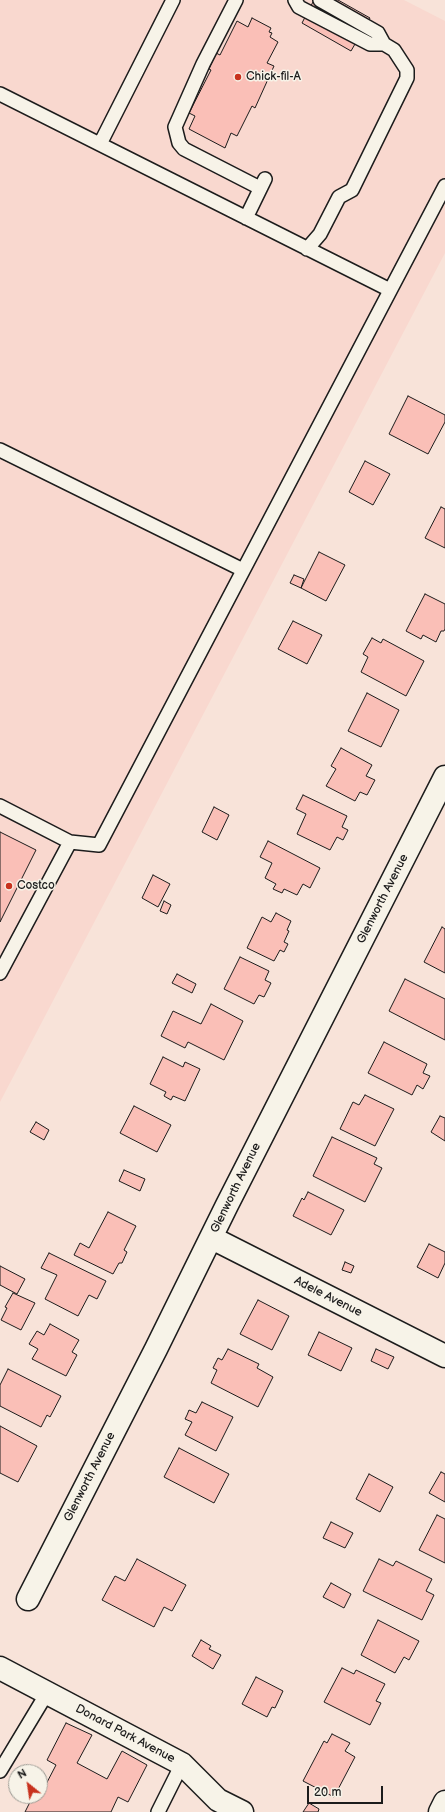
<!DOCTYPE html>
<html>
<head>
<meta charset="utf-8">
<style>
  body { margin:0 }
  #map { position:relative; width:445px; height:1812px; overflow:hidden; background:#f8e3d9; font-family:"Balsamiq Sans",sans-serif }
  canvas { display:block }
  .north { position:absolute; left:8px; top:1764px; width:40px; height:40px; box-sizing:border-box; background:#f7f3e8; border:1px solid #9f9d96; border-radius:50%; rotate:330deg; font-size:11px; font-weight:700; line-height:16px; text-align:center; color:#1c1c1c }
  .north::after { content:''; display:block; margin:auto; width:14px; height:18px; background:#c8321e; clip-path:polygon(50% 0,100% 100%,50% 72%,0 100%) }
  .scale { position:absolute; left:307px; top:1786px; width:76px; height:18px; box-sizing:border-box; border:2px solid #1c1c1c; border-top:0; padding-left:5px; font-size:12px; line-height:14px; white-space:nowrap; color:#1c1c1c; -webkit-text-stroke:3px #f7f3e8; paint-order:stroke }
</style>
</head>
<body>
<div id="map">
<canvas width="445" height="1812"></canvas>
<div class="north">N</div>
<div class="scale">20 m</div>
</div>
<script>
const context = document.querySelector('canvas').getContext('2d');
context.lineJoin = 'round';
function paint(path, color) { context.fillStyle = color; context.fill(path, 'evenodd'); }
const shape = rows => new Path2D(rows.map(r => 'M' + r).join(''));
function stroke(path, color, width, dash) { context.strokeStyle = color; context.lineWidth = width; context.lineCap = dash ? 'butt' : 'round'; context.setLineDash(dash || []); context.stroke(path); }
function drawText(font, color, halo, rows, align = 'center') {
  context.font = font + ' "Balsamiq Sans",sans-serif'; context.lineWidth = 3; context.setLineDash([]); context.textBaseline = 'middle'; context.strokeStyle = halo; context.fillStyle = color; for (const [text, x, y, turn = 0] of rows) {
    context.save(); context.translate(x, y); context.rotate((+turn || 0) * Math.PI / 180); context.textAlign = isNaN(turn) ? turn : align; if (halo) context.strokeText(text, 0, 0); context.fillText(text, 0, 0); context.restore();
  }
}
paint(shape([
  [0,0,404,0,445,21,445,253,0,1102]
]), '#f9d8cf');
const building = shape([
  [314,0,338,0,370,18,351,51,302,23,314,0],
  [252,18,271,28,269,32,272,33,270,37,278,42,267,63,274,66,255,108,252,106,237,136,231,133,225,148,189,129,195,116,189,113,211,70,209,69,216,53,220,55,237,21,248,27,252,18],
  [408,396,445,415,445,422,428,454,389,434,408,396],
  [365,461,390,474,373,505,349,492,365,461],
  [441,507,445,509,445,548,425,538,441,507],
  [319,552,345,565,326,601,301,588,319,552],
  [294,575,304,579,301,588,290,583,294,575],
  [425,594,445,604,445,629,444,631,441,631,436,642,423,635,421,639,406,631,425,594],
  [293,621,322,635,307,664,278,649,293,621],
  [372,638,381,643,383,639,424,661,406,696,361,672,368,657,363,654,372,638],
  [367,693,399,710,381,747,348,731,367,693],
  [341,748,372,765,366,776,375,780,367,795,360,792,355,801,326,786,336,769,331,766,341,748],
  [303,795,347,816,342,827,348,830,343,840,337,837,330,850,297,834,306,814,296,809,303,795],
  [214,807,229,815,217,840,202,832,214,807],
  [0,832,36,850,0,922,0,832],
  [268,841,320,868,310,888,303,884,297,895,284,889,282,893,273,889,276,884,265,878,272,863,260,857,268,841],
  [153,875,170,884,158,907,142,898,153,875],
  [164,901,171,905,167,914,160,911,164,901],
  [276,913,291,921,287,930,289,931,284,942,288,944,284,952,280,950,274,961,247,948,262,917,271,922,276,913],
  [442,927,445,929,445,973,424,962,442,927],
  [240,957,269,971,265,980,271,983,264,997,259,995,254,1004,224,989,240,957],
  [177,974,196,984,192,993,172,983,177,974],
  [405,979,445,999,445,1040,389,1011,405,979],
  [211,1004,243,1021,224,1060,188,1042,185,1048,161,1036,173,1011,201,1024,211,1004],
  [384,1042,427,1064,423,1073,430,1076,423,1089,417,1085,412,1095,368,1073,384,1042],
  [163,1057,183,1067,185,1062,200,1069,185,1101,173,1096,171,1100,164,1096,166,1092,150,1084,163,1057],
  [365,1095,394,1109,375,1146,340,1129,353,1102,359,1105,365,1095],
  [134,1106,171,1125,157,1152,120,1133,134,1106],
  [440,1116,445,1118,445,1141,431,1132,440,1116],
  [36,1122,49,1130,44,1140,30,1132,36,1122],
  [332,1137,377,1158,374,1164,382,1168,365,1202,313,1176,332,1137],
  [124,1170,145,1179,140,1191,119,1181,124,1170],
  [308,1192,344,1210,331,1235,293,1216,302,1198,304,1200,308,1192],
  [108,1212,136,1226,124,1250,127,1252,122,1263,119,1263,113,1274,74,1255,80,1243,89,1248,108,1212],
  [429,1244,445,1252,445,1263,438,1278,417,1267,429,1244],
  [49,1253,106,1281,97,1299,89,1295,78,1316,45,1299,57,1275,41,1268,49,1253],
  [345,1262,354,1266,351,1273,342,1270,345,1262],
  [0,1266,25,1279,17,1294,0,1285,0,1266],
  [13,1293,35,1303,21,1330,1,1320,7,1308,5,1307,13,1293],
  [258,1300,289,1316,272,1350,240,1334,258,1300],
  [50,1324,79,1340,72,1352,77,1355,66,1376,32,1359,38,1349,29,1344,37,1331,44,1335,50,1324],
  [319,1332,352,1348,341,1371,308,1355,319,1332],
  [228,1349,259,1364,257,1368,273,1377,258,1407,211,1383,217,1370,213,1368,218,1358,222,1360,228,1349],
  [376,1349,394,1357,388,1369,371,1361,376,1349],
  [8,1369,61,1396,50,1417,47,1415,41,1427,0,1406,0,1385,8,1369],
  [202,1402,233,1417,216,1451,185,1435,192,1422,185,1419,187,1415,189,1410,196,1413,202,1402],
  [0,1426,37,1446,18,1482,0,1473,0,1426],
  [179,1448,229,1474,214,1503,164,1477,179,1448],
  [441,1472,445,1474,445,1502,429,1493,441,1472],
  [369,1474,393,1487,380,1512,356,1499,369,1474],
  [437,1515,445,1519,445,1563,419,1550,437,1515],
  [331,1522,353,1533,345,1548,323,1538,331,1522],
  [137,1559,186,1585,172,1611,164,1607,154,1627,102,1600,115,1576,125,1581,137,1559],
  [379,1559,393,1566,396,1561,432,1579,426,1591,434,1595,422,1620,363,1591,379,1559],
  [331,1583,351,1594,344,1608,323,1597,331,1583],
  [378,1620,419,1641,409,1660,404,1657,395,1673,361,1655,378,1620],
  [201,1640,211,1646,209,1649,221,1655,213,1669,192,1656,201,1640],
  [342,1668,354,1674,356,1670,385,1684,376,1701,381,1703,370,1725,324,1702,342,1668],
  [256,1677,283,1691,275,1708,272,1707,267,1717,242,1704,256,1677],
  [66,1723,92,1735,77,1763,107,1779,122,1751,147,1765,128,1802,118,1797,111,1812,25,1812,33,1796,40,1796,40,1789,43,1790,56,1765,47,1760,66,1723],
  [332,1734,350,1743,345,1751,355,1757,334,1797,303,1781,324,1741,327,1743,332,1734],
  [309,1803,319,1809,318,1812,303,1812,309,1803]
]);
paint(building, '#fabfb7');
stroke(building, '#1c1c1c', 1);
const lane = shape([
  [236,0,203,64,175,127,179,143,184,149,260,188],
  [295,0,299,7,370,44,384,44,394,50,407,70,407,78,352,190,339,197,320,234,307,249],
  [320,0,378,33,384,44],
  [0,94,390,290],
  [100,144,173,0],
  [246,218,265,179],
  [0,450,243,570],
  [0,806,70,842,0,973],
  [70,842,99,845,445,186],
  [0,1771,47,1693],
  [158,1812,182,1764]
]);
const street = shape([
  [212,1238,445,1356],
  [28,1599,156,1349,227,1205,445,777],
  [0,1668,182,1764,218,1800,242,1812]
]);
const secondary = shape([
  [440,1812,445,1802]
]);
stroke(lane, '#1c1c1c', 16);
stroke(street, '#1c1c1c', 25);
stroke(secondary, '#1c1c1c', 25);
stroke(lane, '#f7f3e8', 13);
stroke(street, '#f7f3e8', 22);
stroke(secondary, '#f7f3e8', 22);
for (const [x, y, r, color] of [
  [238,77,4,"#c8321e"],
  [9,886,4,"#c8321e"]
]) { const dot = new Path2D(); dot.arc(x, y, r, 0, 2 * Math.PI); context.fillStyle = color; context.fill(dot); stroke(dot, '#f7f3e8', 1.5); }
drawText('12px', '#1c1c1c', '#f7f3e8', [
  ["Chick-fil-A",246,77],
  ["Costco",17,886]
], 'left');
drawText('12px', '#1c1c1c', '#f7f3e8', [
  ["Glenworth Avenue",383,899,-63],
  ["Glenworth Avenue",236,1188,-64],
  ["Adele Avenue",328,1297,27],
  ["Glenworth Avenue",90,1477,-63],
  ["Donard Park Avenue",125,1734,28]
]);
</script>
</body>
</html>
